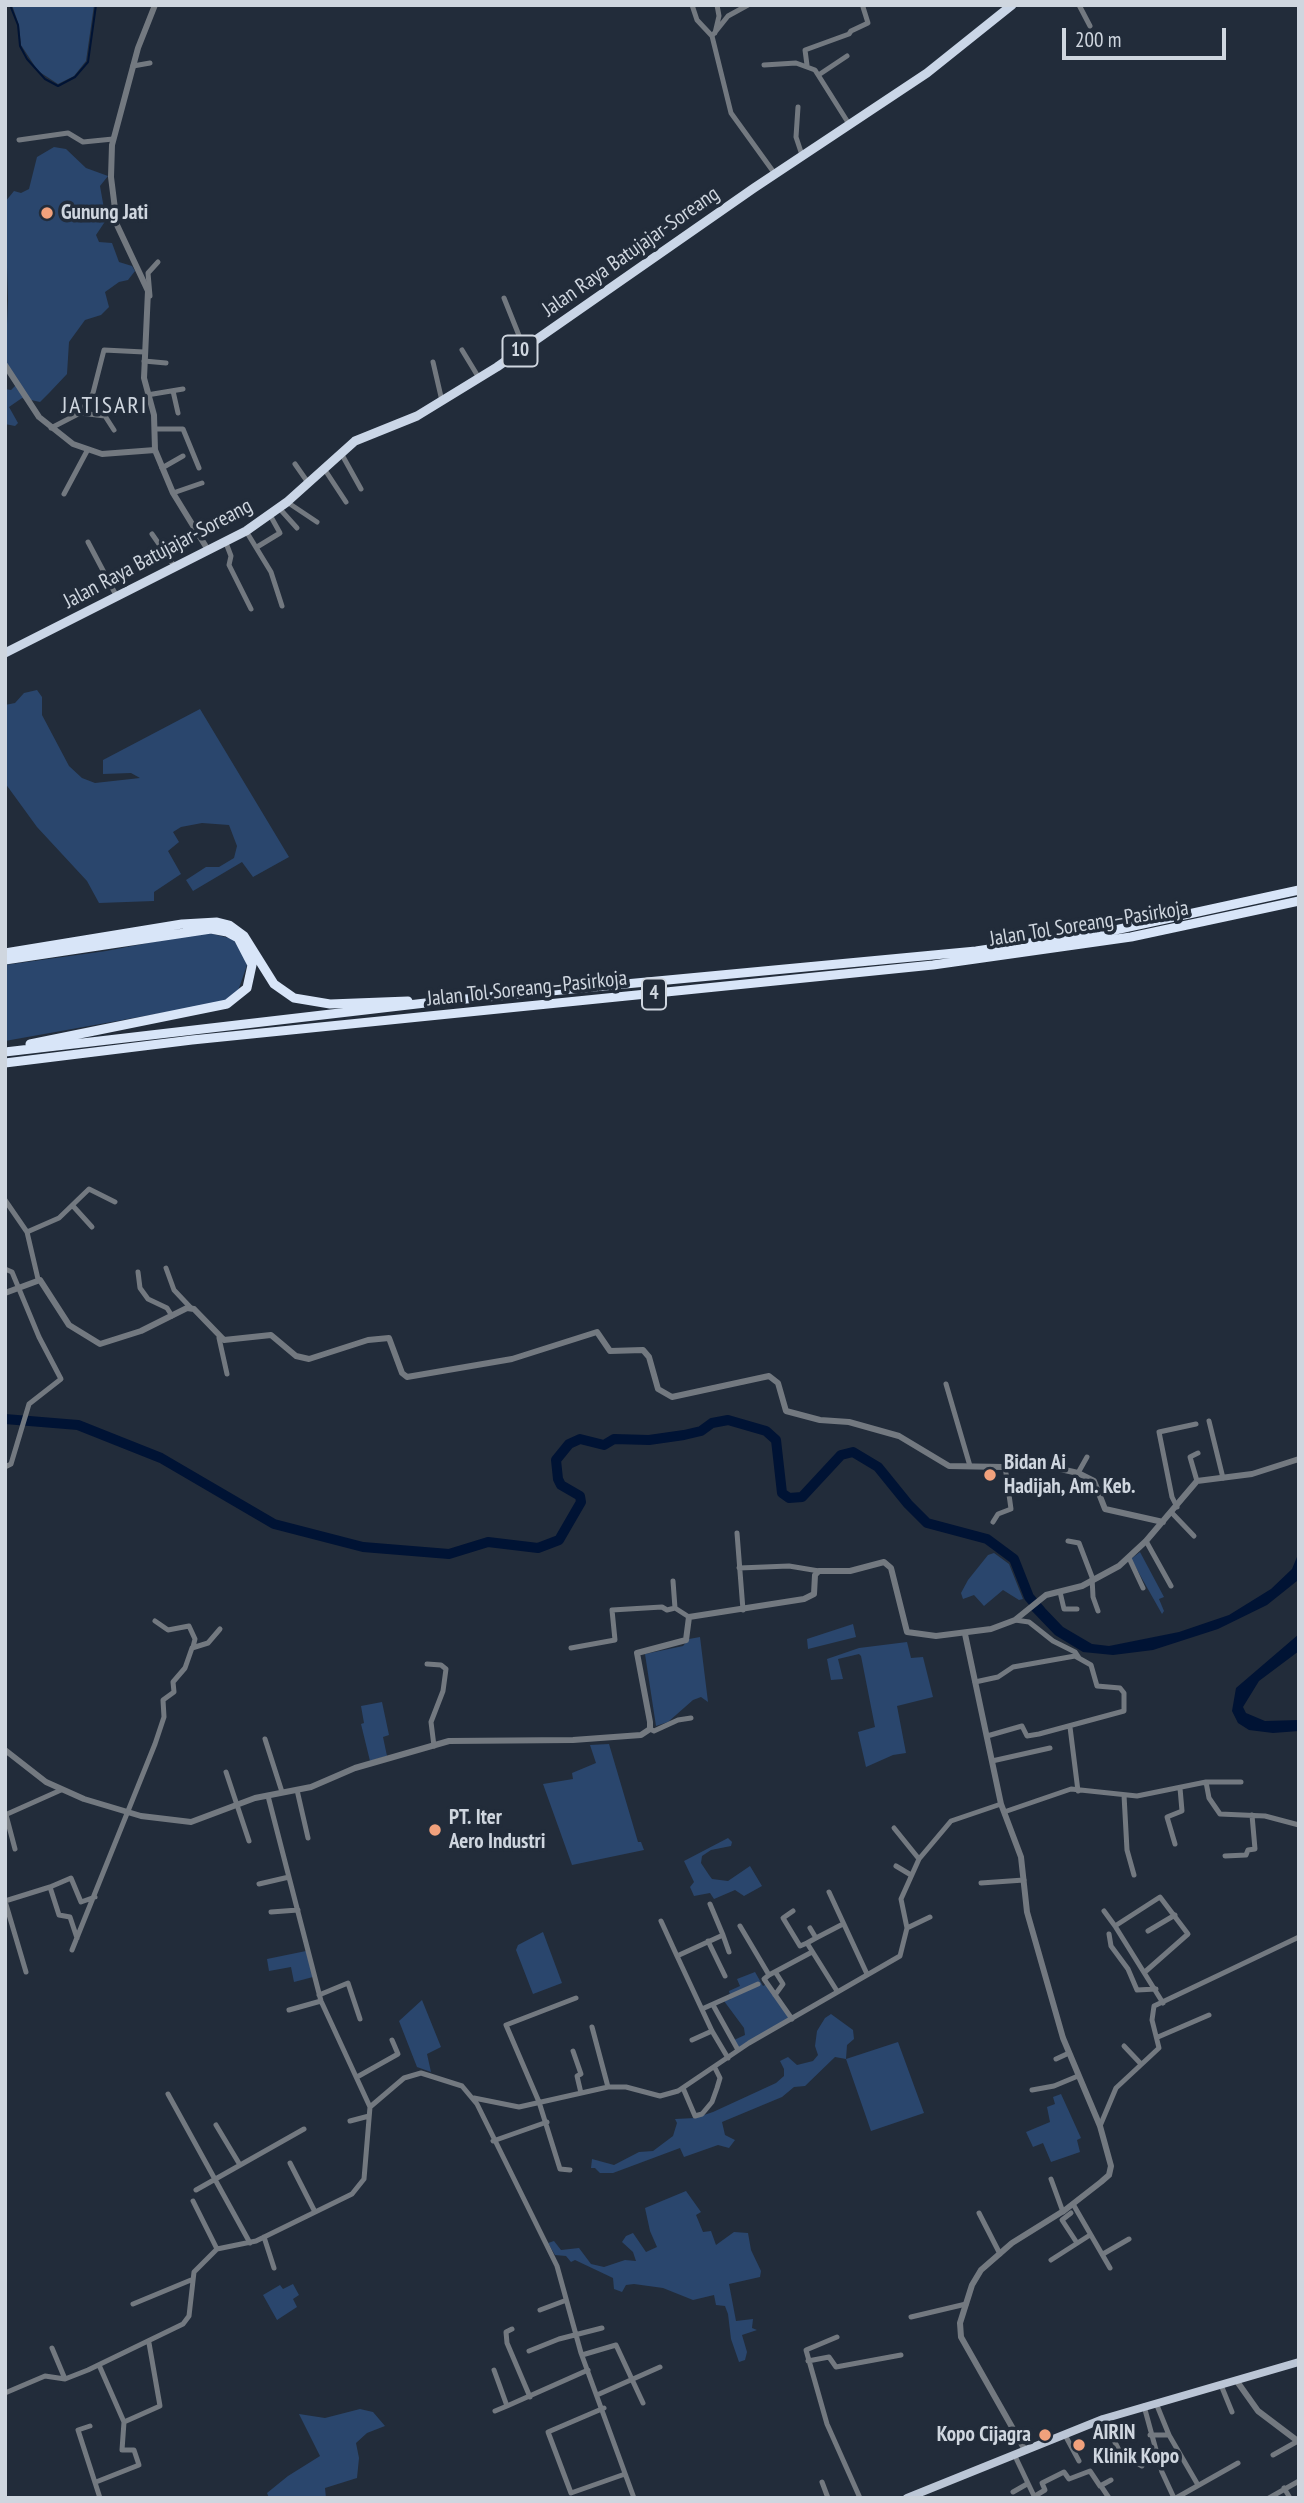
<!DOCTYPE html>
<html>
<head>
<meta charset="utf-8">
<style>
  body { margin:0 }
  #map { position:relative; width:1304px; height:2503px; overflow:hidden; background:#222c3a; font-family:"PT Sans Narrow",sans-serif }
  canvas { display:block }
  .frame { position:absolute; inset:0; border:7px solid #cfd6df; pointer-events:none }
  .scale { position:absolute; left:1062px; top:28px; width:164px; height:32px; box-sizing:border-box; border:4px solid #cfd6df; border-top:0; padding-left:9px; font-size:21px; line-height:24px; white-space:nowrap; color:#cfd6df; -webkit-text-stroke:5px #222c3a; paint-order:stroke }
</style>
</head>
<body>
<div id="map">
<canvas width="1304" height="2503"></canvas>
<div class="frame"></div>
<div class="scale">200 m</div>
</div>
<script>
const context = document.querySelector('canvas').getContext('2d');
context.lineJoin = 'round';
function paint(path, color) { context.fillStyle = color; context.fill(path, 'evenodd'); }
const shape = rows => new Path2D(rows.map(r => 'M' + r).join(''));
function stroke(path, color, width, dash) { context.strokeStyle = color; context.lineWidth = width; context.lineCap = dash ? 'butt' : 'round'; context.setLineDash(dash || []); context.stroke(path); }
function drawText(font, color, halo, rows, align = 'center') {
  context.font = font + ' "PT Sans Narrow",sans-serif'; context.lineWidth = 7; context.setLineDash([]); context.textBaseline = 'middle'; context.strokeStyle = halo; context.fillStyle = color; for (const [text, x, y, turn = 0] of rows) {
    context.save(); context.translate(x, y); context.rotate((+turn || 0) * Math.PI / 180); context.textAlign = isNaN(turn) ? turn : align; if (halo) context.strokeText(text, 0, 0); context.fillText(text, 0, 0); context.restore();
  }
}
paint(shape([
  [12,5,94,5,86,61,74,76,58,84,38,71,21,45,19,25],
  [54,147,66,149,86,168,108,176,100,186,106,220,96,235,99,242,112,243,119,262,132,266,135,271,128,280,119,282,105,292,109,307,101,315,85,320,69,342,67,374,50,392,40,402,22,398,9,407,18,423,15,426,5,424,5,389,11,390,17,384,11,369,5,372,8,300,5,202,14,191,21,193,29,189,37,157],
  [37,690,42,697,42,715,69,766,82,778,95,783,140,778,131,773,103,774,103,760,200,709,289,857,253,877,242,862,193,891,186,880,206,867,219,867,234,858,237,846,229,825,202,823,181,827,173,832,179,842,168,851,181,874,154,892,154,901,99,903,87,881,37,827,5,783,5,705,15,703,24,693],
  [205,932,233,939,242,952,247,965,238,991,223,1002,5,1041,5,965,106,951],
  [1140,1552,1164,1597,1159,1599,1164,1611,1162,1614,1131,1559],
  [994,1553,1009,1564,1023,1599,1019,1600,1003,1590,984,1606,974,1595,963,1599,961,1593,968,1580,988,1555],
  [853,1624,856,1637,808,1649,807,1639],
  [700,1637,708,1702,701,1697,693,1700,668,1722,656,1726,645,1654,683,1646,689,1639],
  [907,1642,911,1658,923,1657,933,1697,897,1706,906,1753,893,1755,866,1767,858,1732,875,1727,861,1656,859,1654,838,1659,843,1679,831,1680,827,1659,859,1648],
  [382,1702,389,1735,383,1737,387,1756,370,1761,361,1724,364,1723,361,1706],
  [609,1744,638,1842,641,1842,644,1850,572,1865,543,1784,573,1779,572,1773,596,1763,590,1745],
  [728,1838,732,1842,731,1846,711,1850,702,1856,701,1863,709,1875,712,1879,728,1881,750,1866,762,1886,744,1896,735,1890,714,1899,710,1893,694,1896,690,1887,694,1882,684,1861],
  [543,1932,562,1983,533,1994,516,1950,518,1945],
  [306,1951,313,1977,294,1982,291,1967,269,1971,267,1959],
  [755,1972,763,1986,769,1983,791,2017,738,2048,734,2040,745,2035,744,2028,724,2001,731,1999,729,1991,740,1986,737,1979],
  [422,2000,441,2047,427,2054,431,2072,417,2067,399,2021],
  [831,2014,853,2030,854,2039,847,2045,846,2059,898,2042,924,2113,871,2131,846,2059,835,2057,805,2086,794,2087,782,2097,722,2122,725,2135,735,2140,729,2148,718,2145,684,2157,680,2148,613,2173,600,2173,595,2168,591,2168,592,2159,614,2165,639,2152,653,2151,673,2136,677,2123,675,2119,695,2118,713,2112,776,2083,784,2076,784,2069,780,2061,788,2057,797,2065,813,2061,818,2055,815,2046,817,2031,825,2018],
  [1061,2094,1081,2138,1077,2140,1080,2152,1051,2162,1043,2143,1033,2147,1026,2132,1050,2122,1047,2107,1055,2104,1053,2097],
  [686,2191,701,2212,696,2215,703,2232,711,2231,716,2245,734,2232,748,2233,751,2250,761,2271,760,2277,729,2284,736,2321,753,2319,752,2328,757,2330,742,2335,747,2352,745,2360,739,2362,731,2339,728,2314,725,2306,716,2305,714,2295,693,2300,663,2288,634,2284,626,2285,622,2292,614,2289,613,2278,575,2260,571,2262,566,2256,555,2255,548,2243,554,2241,561,2250,579,2248,591,2264,604,2267,625,2260,636,2261,633,2252,622,2242,626,2236,633,2233,646,2252,657,2247,650,2231,645,2208],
  [293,2284,299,2295,293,2299,297,2307,277,2320,263,2295,280,2285,283,2289],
  [360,2409,373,2412,385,2426,367,2433,356,2443,359,2458,357,2478,325,2488,326,2498,269,2498,267,2493,288,2476,320,2456,299,2414,325,2418]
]), '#2a466d');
paint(shape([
  [1299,1552,1297,1581,1267,1605,1218,1629,1153,1650,1113,1655,1083,1652,1055,1635,1031,1610,1040,1603,1063,1627,1092,1644,1109,1646,1179,1632,1229,1615,1271,1589,1292,1569],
  [1299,1634,1299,1651,1259,1681,1243,1707,1246,1713,1265,1721,1299,1720,1299,1731,1273,1733,1249,1730,1238,1723,1232,1711,1236,1688]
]), '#001334');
stroke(shape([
  [10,5,18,25,20,46,27,59,45,79,58,86,75,77,88,62,96,5]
]), '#001334', 2);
stroke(shape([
  [5,1419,78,1425,161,1458,274,1524,363,1547,449,1554,488,1542,538,1548,559,1540,581,1502,580,1496,561,1485,558,1479,556,1460,569,1444,580,1439,604,1445,614,1439,649,1440,684,1435,701,1431,712,1423,728,1420,766,1431,776,1440,782,1493,789,1498,802,1497,841,1455,853,1452,878,1467,908,1504,927,1523,987,1539,1014,1559,1029,1597,1040,1610]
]), '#001334', 10);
stroke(shape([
  [692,5,697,20,712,36],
  [748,5,728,16,712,36,731,113,775,174],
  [1079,5,1090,26],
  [715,33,719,16,717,5],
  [764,65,796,63,815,70,849,124],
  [807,65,805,50,849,34,851,31,868,23,863,7],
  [133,66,150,63],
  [820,74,847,56],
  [798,107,796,137,802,155],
  [19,140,68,133,83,142,113,139],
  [150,296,148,273,158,262],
  [504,298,524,348],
  [462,350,479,378],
  [144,361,166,363],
  [433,362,442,401],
  [173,391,178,413],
  [147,395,183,389],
  [80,413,105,416,120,401],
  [105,416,114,430],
  [51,428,80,413,93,393,104,350,144,352],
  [155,429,183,429,199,468],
  [341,453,361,489],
  [295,464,309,484],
  [162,468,183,456],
  [325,470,346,502],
  [173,493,202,483],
  [64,494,87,451],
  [287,502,317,522],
  [279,508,297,528],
  [246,531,271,572,282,606],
  [152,534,175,567],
  [88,542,117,597],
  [226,543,231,556,229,565,251,609],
  [257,547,280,533,270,515],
  [5,1200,27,1232,38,1279],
  [73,1206,92,1227],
  [27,1232,59,1218,89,1189,115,1202],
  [166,1268,174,1290,191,1308],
  [5,1269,12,1272,39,1337,61,1379,29,1404,11,1464,5,1467],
  [138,1272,140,1288,148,1299,167,1308,172,1316],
  [219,1338,227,1374],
  [946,1384,970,1466],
  [1209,1421,1223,1478],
  [1078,1473,1087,1457],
  [1197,1481,1190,1457,1198,1453],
  [1177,1507,1172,1497,1159,1432,1196,1424],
  [1172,1513,1194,1536],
  [993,1522,998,1514,1011,1509,1005,1466],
  [737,1533,743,1610],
  [1068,1541,1079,1543,1092,1577,1093,1597,1098,1611],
  [1146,1541,1171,1586],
  [1129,1558,1143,1588],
  [739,1568,789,1566,819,1571],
  [673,1581,675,1608],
  [1060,1592,1064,1609,1077,1609],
  [1015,1620,1029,1622,1053,1641,1075,1652,1079,1658],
  [155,1621,168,1630,189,1626,195,1639,193,1647],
  [571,1648,615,1640,612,1610,662,1607,667,1610,675,1608,689,1617],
  [427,1664,441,1665,446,1669,443,1691,431,1722,434,1746],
  [975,1682,998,1677,1013,1667,1075,1656,1091,1665,1097,1686,1120,1688,1124,1693,1124,1711,1039,1734,1027,1736,1022,1726,987,1736],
  [1070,1727,1078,1791],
  [650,1729,654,1731,678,1720,691,1718],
  [265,1739,282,1792],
  [992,1761,1050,1748],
  [226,1772,249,1841],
  [1206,1782,1241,1782],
  [297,1790,308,1838],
  [1124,1795,1127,1850,1134,1875],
  [268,1796,321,2001,370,2107],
  [1004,1812,1071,1789,1137,1796,1206,1782,1209,1798,1220,1814,1265,1816,1299,1825],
  [5,1815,61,1790],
  [6,1815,15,1849],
  [894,1828,919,1859],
  [1175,1844,1167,1817,1182,1811,1180,1788],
  [1225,1856,1246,1855,1248,1850,1255,1849,1252,1815],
  [896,1866,911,1875],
  [981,1883,1024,1880],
  [259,1884,289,1877],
  [50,1887,71,1878,81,1902,95,1897],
  [829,1892,867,1974],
  [710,1904,723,1935,677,1956,712,2031,728,2058],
  [793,1911,783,1918,800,1946,807,1943],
  [1104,1911,1115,1926],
  [271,1912,298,1910],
  [661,1921,677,1956],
  [740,1926,769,1975,812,1952],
  [810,1928,816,1938,807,1943,837,1991],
  [907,1928,930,1917],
  [1148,1931,1175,1915],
  [1109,1934,1111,1946,1128,1969,1137,1990,1156,1989],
  [723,1935,729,1952],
  [816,1938,843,1924],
  [708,1941,725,1976],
  [72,1950,155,1744,164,1717,163,1700,174,1692,173,1682,185,1668,192,1648,208,1643,220,1629],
  [1146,1971,1188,1934,1160,1897,1115,1926,1163,2003],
  [26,1972,5,1901,50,1887,59,1915,70,1917,77,1938],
  [769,1975,764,1979,792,2019],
  [319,1995,348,1983,360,2019],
  [775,1995,783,1984,776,1973],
  [713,2005,738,2050],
  [702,2009,758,1984],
  [289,2010,321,2001],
  [592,2027,608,2087],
  [1158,2037,1209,2015],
  [692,2040,712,2031],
  [1124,2046,1141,2064],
  [573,2051,581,2074,577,2076,581,2093],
  [1056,2059,1069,2053],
  [357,2077,398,2054,392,2040],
  [683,2088,695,2116,702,2114,712,2102,717,2088,720,2078,715,2068],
  [1032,2090,1054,2086,1078,2076],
  [168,2094,250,2243],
  [474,2098,519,2107,608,2087,626,2087,660,2096,678,2091,749,2043,900,1956,907,1928,901,1899,919,1859,951,1821,1001,1804],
  [350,2121,369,2116],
  [216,2125,240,2165],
  [1100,2126,1116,2088,1159,2048,1152,2020,1154,2006,1299,1937],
  [493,2141,547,2122],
  [290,2163,315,2212],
  [570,2170,560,2169,539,2102,506,2025,576,1998],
  [1051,2179,1063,2212],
  [196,2190,304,2129],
  [193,2201,217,2249],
  [1073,2204,1110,2268],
  [979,2213,1000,2254],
  [1071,2213,1062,2220,1077,2243],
  [264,2237,274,2268],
  [1103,2254,1129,2239],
  [1051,2260,1090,2235],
  [133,2304,191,2280],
  [540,2310,564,2301],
  [911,2317,966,2304],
  [512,2329,506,2332,507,2343,530,2397],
  [837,2337,806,2350,827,2424,860,2498],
  [52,2348,65,2379],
  [529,2351,559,2339,602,2328],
  [582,2355,616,2345,643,2403],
  [808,2361,829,2357,836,2367,901,2355],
  [494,2370,507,2406,588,2370],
  [1221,2385,1232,2412],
  [5,2393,45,2376,65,2379,88,2370,183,2324,189,2316,194,2272,217,2249,256,2241,352,2194,364,2179,370,2107,404,2078,421,2073,462,2086,477,2104,557,2266,581,2353,634,2498],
  [597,2395,660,2367],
  [1156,2403,1169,2435,1198,2485],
  [1144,2406,1162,2472,1174,2498],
  [604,2408,548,2432,571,2493,625,2474],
  [495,2411,507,2406],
  [1103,2419,1121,2454,1142,2466],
  [124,2422,160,2406,149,2343],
  [90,2426,78,2430,100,2498],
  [1065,2435,1079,2461],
  [1150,2435,1169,2435],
  [1014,2454,1035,2498],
  [1273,2455,1298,2441],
  [96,2482,139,2465,134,2450,122,2450,124,2422,99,2365],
  [822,2482,828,2498],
  [1101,2486,1109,2498],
  [1284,2488,1290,2498],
  [1013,2492,1027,2484],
  [1035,2496,1045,2490,1042,2483,1064,2472,1069,2479,1090,2471,1100,2486,1111,2480],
  [1176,2498,1238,2463],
  [1269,2498,1299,2481]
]), '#737980', 5);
stroke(shape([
  [155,5,138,48,112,145,111,177,117,225,148,291,144,378,154,415,155,450,173,493,208,550],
  [5,365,39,417,73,444,102,454,155,450],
  [5,1293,40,1280,69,1325,100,1344,141,1331,187,1308,194,1309,224,1340,271,1335,296,1356,309,1359,368,1340,389,1338,402,1373,407,1377,512,1359,597,1332,610,1351,643,1350,649,1357,658,1389,672,1397,769,1376,778,1383,786,1411,820,1420,849,1422,899,1436,949,1466,1056,1468,1078,1473,1094,1481,1105,1509,1163,1522],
  [965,1634,1001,1804,1021,1857,1027,1912,1063,2038,1100,2126,1111,2166,1109,2175,1101,2182,1065,2210,1012,2243,981,2270,972,2285,960,2323,961,2337,1025,2450],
  [5,1750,46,1782,84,1799,141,1816,191,1822,255,1798,311,1787,355,1768,449,1741,573,1740,641,1735,650,1729,650,1722,637,1653,686,1640,689,1617,804,1599,814,1594,815,1575,819,1571,850,1571,884,1562,891,1568,907,1632,936,1636,991,1629,1015,1620,1046,1595,1082,1586,1119,1566,1146,1541,1197,1481,1252,1474,1299,1459],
  [1236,2380,1258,2411,1299,2442]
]), '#737980', 6);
stroke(shape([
  [907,2498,1103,2419,1299,2362]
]), '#bbc6d6', 8);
stroke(shape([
  [5,653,246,531,287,502,355,441,417,416,497,367,754,188,927,73,1012,5]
]), '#cad6e7', 9);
stroke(shape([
  [5,953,182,924,217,922,229,925,244,936,274,984,294,998,330,1004,408,1001],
  [5,960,211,929,227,932,238,938,252,965,247,988,227,1004,30,1044],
  [5,1052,434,1002,976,951,1115,930,1299,890],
  [5,1063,192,1040,933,965,1131,937,1299,901]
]), '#d8e5f8', 9);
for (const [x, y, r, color] of [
  [47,213,7,"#f1a17c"],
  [990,1475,7,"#f1a17c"],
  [435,1830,7,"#f1a17c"],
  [1045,2435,7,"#f1a17c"],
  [1079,2445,7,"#f1a17c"]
]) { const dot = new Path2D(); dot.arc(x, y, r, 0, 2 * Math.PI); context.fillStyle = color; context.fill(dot); stroke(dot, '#222c3a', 2.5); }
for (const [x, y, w] of [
  [520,351,35],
  [654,994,24]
]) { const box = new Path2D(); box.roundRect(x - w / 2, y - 15.5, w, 31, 5); context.fillStyle = '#222c3a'; context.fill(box); stroke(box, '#cfd6df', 2); }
drawText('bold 19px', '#cfd6df', null, [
  ["10",520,351],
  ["4",654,994]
]);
drawText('bold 21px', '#cfd6df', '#222c3a', [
  ["Gunung Jati",61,213],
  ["Bidan Ai",1004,1463],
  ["Hadijah, Am. Keb.",1004,1487],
  ["PT. Iter",449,1818],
  ["Aero Industri",449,1842],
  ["AIRIN",1093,2433],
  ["Klinik Kopo",1093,2457],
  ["Kopo Cijagra",1031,2435,"right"]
], 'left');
drawText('21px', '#cfd6df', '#222c3a', [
  ["Jalan Raya Batujajar-Soreang",631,252,-35],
  ["Jalan Raya Batujajar-Soreang",158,554,-28],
  ["Jalan Tol Soreang–Pasirkoja",1089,924,-9],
  ["Jalan Tol Soreang–Pasirkoja",527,989,-6]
]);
context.letterSpacing = '2px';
drawText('24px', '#cfd6df', '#222c3a', [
  ["JATISARI",105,406]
]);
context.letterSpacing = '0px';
</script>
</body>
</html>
